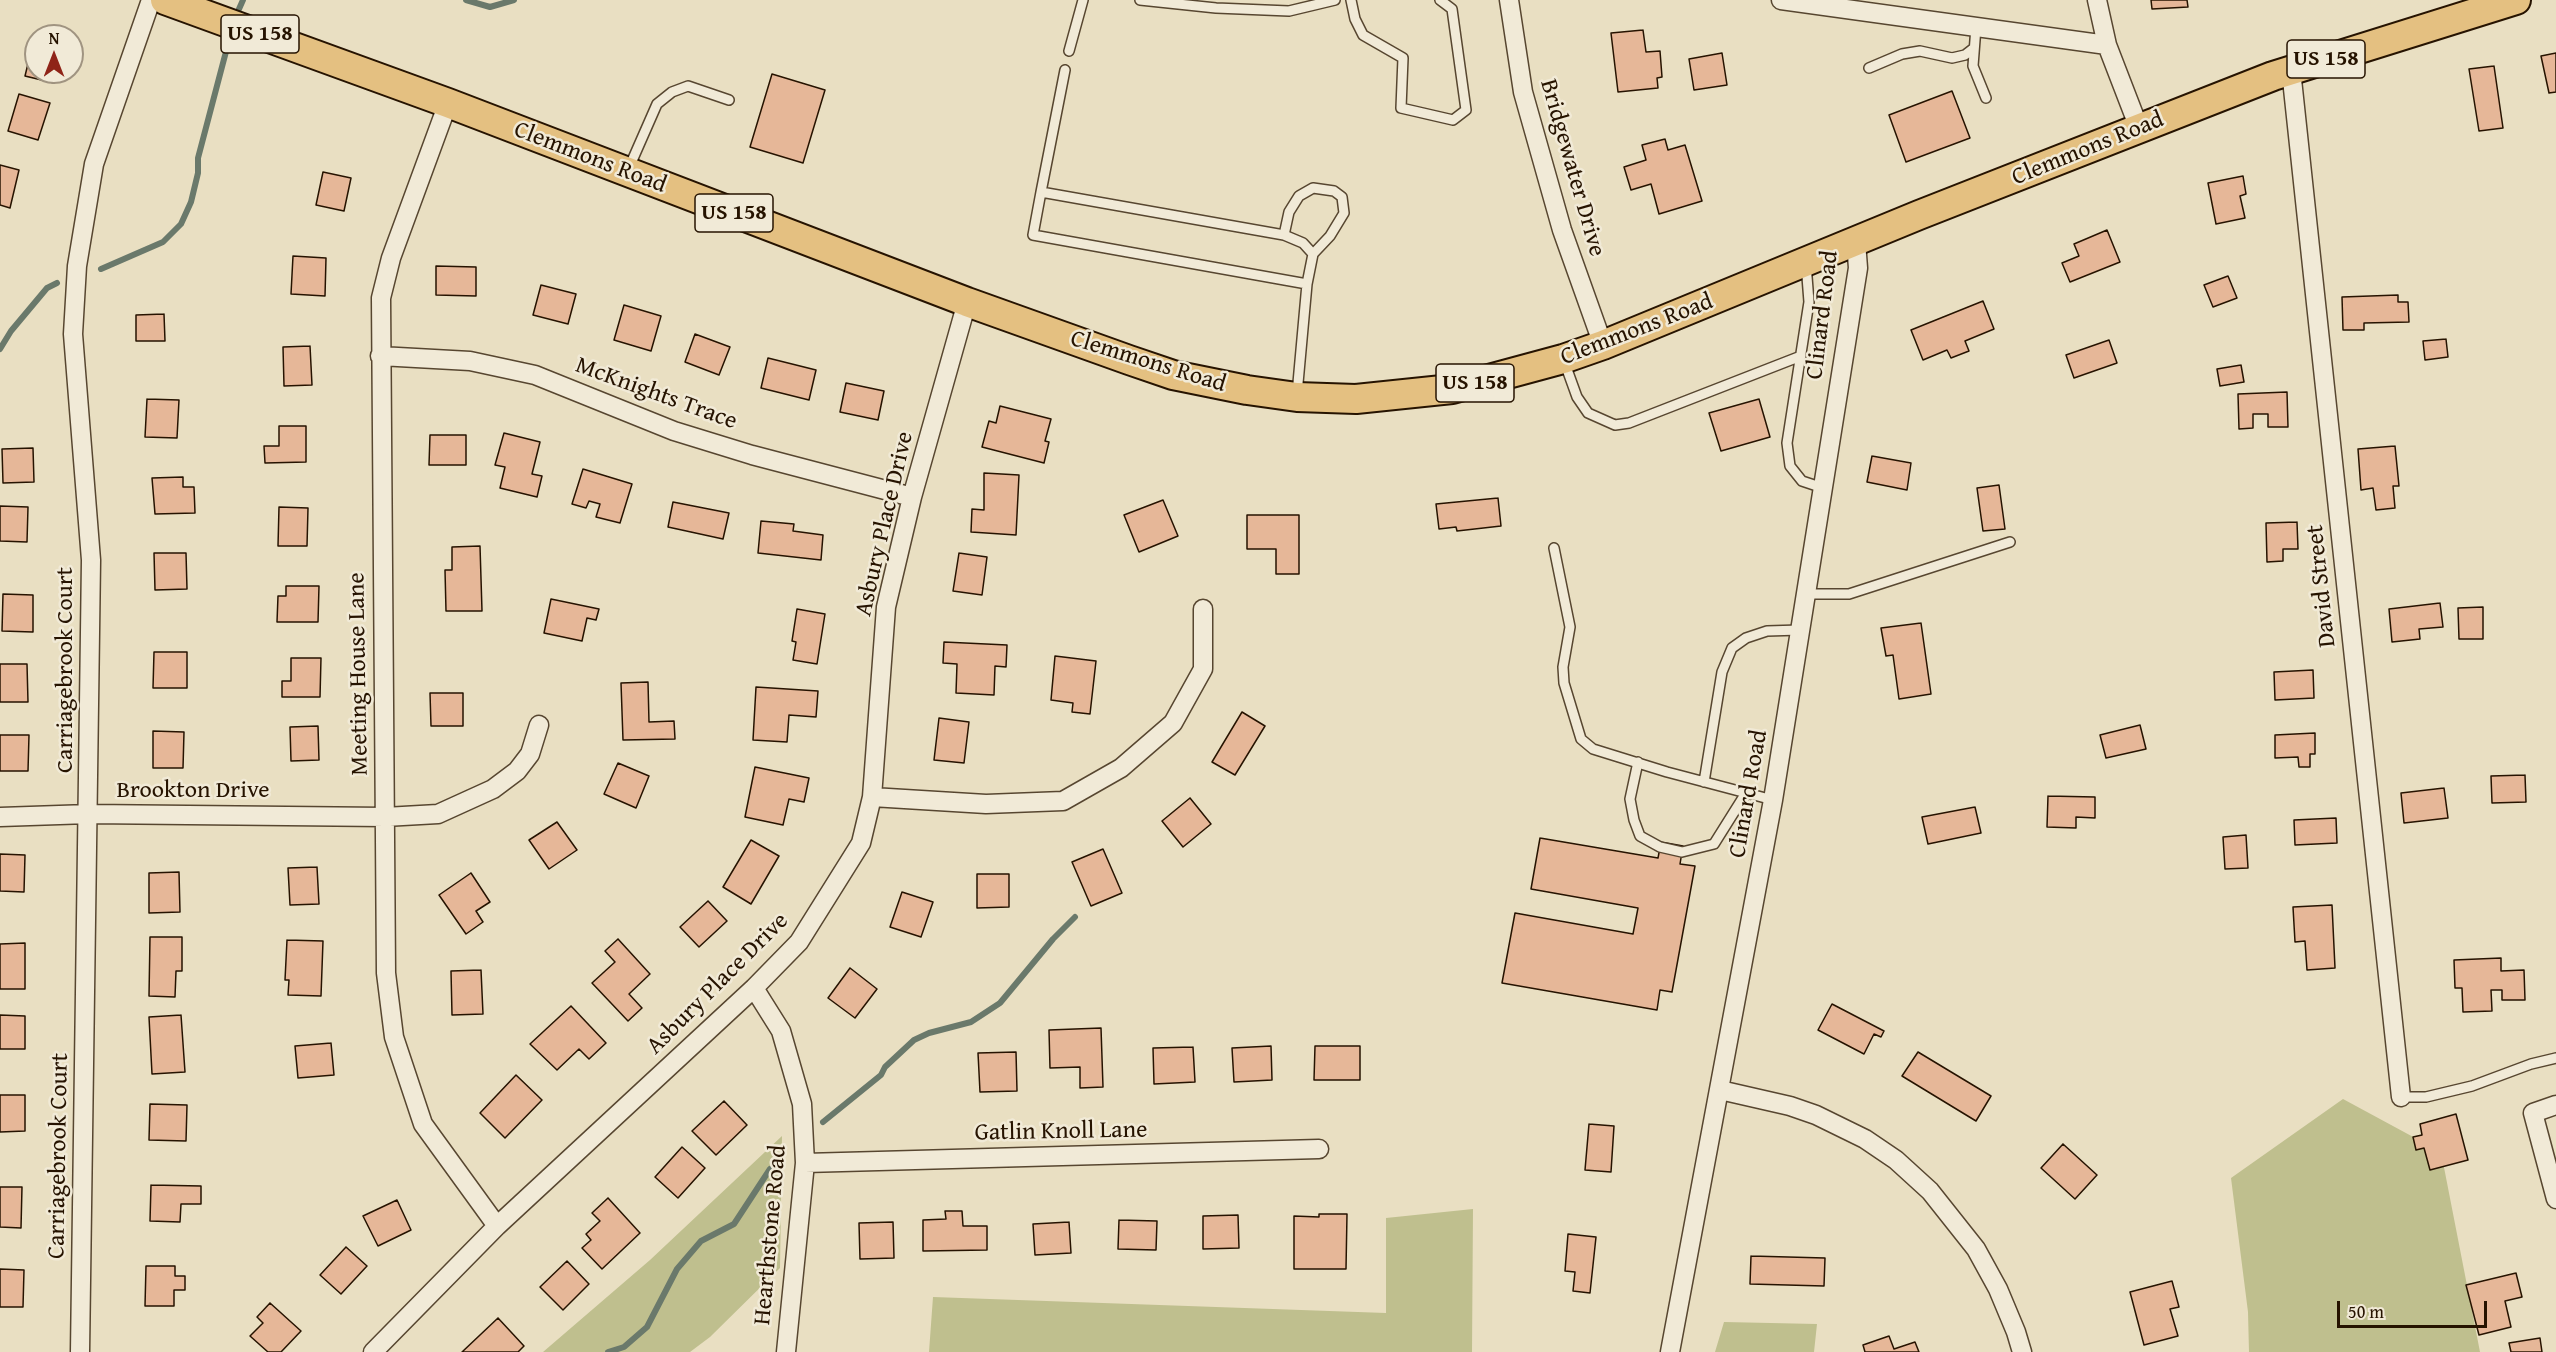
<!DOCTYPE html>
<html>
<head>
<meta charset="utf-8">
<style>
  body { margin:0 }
  #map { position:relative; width:2556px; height:1352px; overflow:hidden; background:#e9dfc2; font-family:"Gentium Book Plus",serif }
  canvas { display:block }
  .north { position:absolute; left:24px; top:24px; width:60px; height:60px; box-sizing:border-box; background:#f1ead7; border:2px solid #a09481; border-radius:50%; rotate:0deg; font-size:16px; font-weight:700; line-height:24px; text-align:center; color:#261300 }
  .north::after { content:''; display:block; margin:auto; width:21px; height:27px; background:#8f2418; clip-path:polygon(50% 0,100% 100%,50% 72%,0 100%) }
  .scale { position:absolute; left:2337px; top:1301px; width:150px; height:27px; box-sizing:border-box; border:3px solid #261300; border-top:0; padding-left:8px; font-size:18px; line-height:21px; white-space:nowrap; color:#261300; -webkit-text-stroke:4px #f1ead7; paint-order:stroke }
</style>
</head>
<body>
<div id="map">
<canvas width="2556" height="1352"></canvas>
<div class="north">N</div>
<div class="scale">50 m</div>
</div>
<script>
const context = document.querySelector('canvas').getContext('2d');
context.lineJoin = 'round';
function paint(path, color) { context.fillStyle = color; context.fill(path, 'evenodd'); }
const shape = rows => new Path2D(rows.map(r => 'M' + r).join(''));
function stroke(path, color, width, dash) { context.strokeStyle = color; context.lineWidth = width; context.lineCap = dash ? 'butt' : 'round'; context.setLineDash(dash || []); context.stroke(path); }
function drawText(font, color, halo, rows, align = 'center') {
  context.font = font + ' "Gentium Book Plus",serif'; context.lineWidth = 5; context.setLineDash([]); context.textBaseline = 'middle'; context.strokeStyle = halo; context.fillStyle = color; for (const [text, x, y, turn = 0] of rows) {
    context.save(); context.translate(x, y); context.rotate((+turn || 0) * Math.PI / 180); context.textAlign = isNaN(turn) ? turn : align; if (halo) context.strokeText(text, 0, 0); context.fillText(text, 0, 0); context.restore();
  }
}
paint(shape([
  [2343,1099,2441,1152,2480,1352,2249,1352,2248,1312,2231,1178],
  [782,1136,780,1268,710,1337,690,1352,543,1352,650,1260],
  [1473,1209,1472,1352,929,1352,933,1297,1386,1313,1386,1218],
  [1724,1322,1817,1324,1814,1352,1715,1352]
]), '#bfbf8e');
stroke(shape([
  [466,0,490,7,514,0],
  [239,9,243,0],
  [101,269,163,242,181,224,191,202,198,173,198,158,228,44],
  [0,349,11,331,47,288,57,283],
  [823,1122,881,1075,885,1067,914,1040,929,1033,971,1022,1000,1003,1053,939,1075,917],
  [608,1352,624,1347,647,1327,677,1269,701,1241,734,1224,770,1169]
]), '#6a796b', 6);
const building = shape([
  [2151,0,2187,0,2188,7,2152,9,2151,0],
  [1643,30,1646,52,1660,51,1662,77,1657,78,1658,88,1618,92,1611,33,1643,30],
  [34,39,36,40,36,72,56,72,54,83,25,76,34,39],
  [1722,53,1727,85,1694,90,1689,59,1722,53],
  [2556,53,2556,92,2549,93,2541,56,2556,53],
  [2494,66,2503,128,2479,131,2469,69,2494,66],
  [772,74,825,90,803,163,750,147,772,74],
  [1952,91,1970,138,1906,162,1889,115,1952,91],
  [19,94,50,103,38,140,8,131,19,94],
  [1665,139,1668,150,1685,145,1702,201,1659,214,1651,184,1631,190,1624,167,1646,160,1642,145,1665,139],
  [0,165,19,170,10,208,0,205,0,165],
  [323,172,351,178,344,211,316,205,323,172],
  [2243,176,2246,194,2240,196,2245,218,2216,224,2208,183,2243,176],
  [2107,230,2120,262,2070,282,2062,263,2079,256,2074,244,2107,230],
  [293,256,326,258,325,296,291,294,293,256],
  [436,266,476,267,476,296,436,295,436,266],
  [2228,276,2237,298,2213,307,2204,285,2228,276],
  [541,285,576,294,568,324,533,315,541,285],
  [2398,295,2398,302,2408,302,2409,322,2364,323,2364,330,2343,330,2342,297,2398,295],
  [1983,301,1994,329,1965,341,1969,351,1951,358,1947,350,1923,360,1911,330,1983,301],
  [624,305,661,316,651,351,614,340,624,305],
  [164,314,165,341,136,341,136,315,164,314],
  [695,334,730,347,719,375,685,362,695,334],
  [2446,339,2448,357,2425,360,2423,341,2446,339],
  [2109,340,2117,363,2074,378,2066,355,2109,340],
  [310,346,312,385,284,386,283,347,310,346],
  [768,358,816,370,809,400,761,388,768,358],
  [2241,365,2244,382,2220,386,2217,369,2241,365],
  [846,383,884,391,878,420,840,412,846,383],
  [2287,392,2288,427,2268,427,2268,414,2253,414,2253,428,2239,429,2238,394,2287,392],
  [147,399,179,400,177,438,145,437,147,399],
  [1759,399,1770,437,1721,451,1709,413,1759,399],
  [1000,406,1051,419,1045,441,1049,442,1044,463,982,447,989,421,996,423,1000,406],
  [279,426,306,426,306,462,265,463,264,446,279,446,279,426],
  [504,433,540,442,532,474,542,476,537,497,500,488,505,467,495,465,504,433],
  [430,435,466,435,466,465,429,465,430,435],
  [2395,446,2399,486,2393,486,2395,508,2376,510,2373,488,2361,490,2358,449,2395,446],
  [33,448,34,482,3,483,2,449,33,448],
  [1872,456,1911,463,1907,490,1867,482,1872,456],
  [583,469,632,484,620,523,596,517,600,504,589,501,586,508,572,504,583,469],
  [984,473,1019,475,1016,535,971,532,972,509,984,510,984,473],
  [183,477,183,487,194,487,195,513,155,514,152,478,183,477],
  [1999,485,2005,529,1983,531,1977,488,1999,485],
  [1498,498,1501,526,1457,531,1456,527,1439,529,1436,504,1498,498],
  [1163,500,1178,536,1139,552,1124,515,1163,500],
  [673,502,729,513,723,539,668,527,673,502],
  [0,506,28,507,27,542,0,541,0,506],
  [279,507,308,508,307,546,278,546,279,507],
  [1247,515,1299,515,1299,574,1276,574,1276,549,1247,549,1247,515],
  [761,521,794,524,793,531,823,535,821,560,758,553,761,521],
  [2297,522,2298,549,2283,549,2283,561,2267,562,2266,523,2297,522],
  [480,546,482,611,446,611,445,570,452,570,452,547,480,546],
  [154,553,186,553,187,589,155,590,154,553],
  [959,553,987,557,982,595,953,591,959,553],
  [286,586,319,586,318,622,277,622,278,596,286,596,286,586],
  [3,594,33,595,33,632,2,631,3,594],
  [551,599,599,609,596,620,587,618,582,641,544,633,551,599],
  [2440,603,2443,627,2419,629,2420,639,2392,642,2389,609,2440,603],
  [2483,607,2483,639,2459,639,2458,608,2483,607],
  [797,609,825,614,817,664,793,660,796,642,792,641,797,609],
  [1921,623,1931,694,1899,699,1893,655,1886,656,1881,628,1921,623],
  [944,642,1007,645,1006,667,995,666,994,695,956,693,957,664,943,663,944,642],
  [154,652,187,652,187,688,153,688,154,652],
  [1055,656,1096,661,1090,714,1072,712,1073,703,1051,700,1055,656],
  [291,658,321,658,320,697,282,697,282,681,291,681,291,658],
  [0,664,27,664,28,702,0,702,0,664],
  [2313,670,2314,698,2275,700,2274,672,2313,670],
  [648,682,649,722,674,721,675,739,623,740,621,683,648,682],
  [756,687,818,691,816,717,789,715,787,742,753,740,756,687],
  [430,693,463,693,463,726,431,726,430,693],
  [1242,712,1265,726,1235,775,1212,762,1242,712],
  [939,718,969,722,964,763,934,760,939,718],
  [2140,725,2146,749,2106,758,2100,735,2140,725],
  [318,726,319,760,291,761,290,727,318,726],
  [153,731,184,732,183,768,153,768,153,731],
  [2315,733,2315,754,2310,754,2310,767,2299,767,2298,757,2275,758,2275,735,2315,733],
  [0,735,29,735,28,771,0,771,0,735],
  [618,763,649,776,636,808,604,794,618,763],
  [755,767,809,778,804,802,789,799,783,825,745,817,755,767],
  [2525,775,2526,802,2492,803,2491,776,2525,775],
  [2444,788,2448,818,2404,823,2401,793,2444,788],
  [2048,796,2095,797,2095,818,2076,817,2076,828,2047,827,2048,796],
  [1190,798,1211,824,1183,847,1162,821,1190,798],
  [1975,807,1981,833,1928,844,1922,817,1975,807],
  [2336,818,2337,843,2295,845,2294,820,2336,818],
  [557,822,577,850,549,869,529,840,557,822],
  [2246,835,2248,868,2225,869,2223,837,2246,835],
  [1540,838,1658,858,1661,842,1683,846,1680,864,1695,866,1672,992,1660,990,1657,1010,1502,983,1515,913,1633,934,1638,908,1531,889,1540,838],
  [751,840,779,856,751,904,723,887,751,840],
  [1103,849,1122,893,1091,906,1072,862,1103,849],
  [0,854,25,855,24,892,0,891,0,854],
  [317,867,319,904,290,905,288,868,317,867],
  [179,872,180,912,149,913,149,873,179,872],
  [471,873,490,902,476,911,483,922,466,934,439,895,471,873],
  [977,874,1009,874,1009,907,977,908,977,874],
  [902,892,933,902,921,937,890,927,902,892],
  [708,901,727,921,699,947,680,927,708,901],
  [2332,905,2335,968,2307,970,2305,941,2295,942,2293,907,2332,905],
  [150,937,182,937,182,971,176,971,175,997,149,996,150,937],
  [618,939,650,974,629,994,642,1008,628,1021,592,983,615,962,605,951,618,939],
  [287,940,323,941,321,996,288,995,289,980,285,980,287,940],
  [25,943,25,989,0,989,0,944,25,943],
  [2501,958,2501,971,2524,970,2525,1000,2502,1000,2502,990,2491,990,2492,1011,2463,1012,2462,988,2455,988,2454,960,2501,958],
  [850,968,877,989,855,1018,828,998,850,968],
  [481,970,483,1014,452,1015,451,971,481,970],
  [1832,1004,1884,1031,1881,1037,1874,1034,1864,1054,1818,1030,1832,1004],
  [571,1006,606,1043,589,1059,579,1049,557,1070,530,1044,571,1006],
  [0,1015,25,1016,25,1049,0,1049,0,1015],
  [181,1015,185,1072,152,1074,149,1017,181,1015],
  [1101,1028,1103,1087,1080,1088,1080,1067,1050,1068,1049,1030,1101,1028],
  [331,1043,334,1075,298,1078,295,1046,331,1043],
  [1271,1046,1272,1080,1234,1082,1232,1048,1271,1046],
  [1315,1046,1360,1046,1360,1080,1314,1080,1315,1046],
  [1193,1047,1195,1082,1154,1084,1153,1048,1193,1047],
  [1016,1052,1017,1091,980,1092,978,1053,1016,1052],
  [1918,1052,1991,1096,1976,1121,1902,1076,1918,1052],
  [516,1075,542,1100,505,1138,480,1113,516,1075],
  [0,1095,25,1095,25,1131,0,1132,0,1095],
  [724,1101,747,1125,716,1155,692,1131,724,1101],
  [150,1104,187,1105,186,1141,149,1140,150,1104],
  [2456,1114,2468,1160,2430,1170,2424,1148,2416,1150,2413,1137,2422,1135,2420,1124,2456,1114],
  [1589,1124,1614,1126,1611,1172,1585,1170,1589,1124],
  [2063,1144,2097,1175,2075,1199,2041,1168,2063,1144],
  [682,1147,705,1168,678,1198,655,1177,682,1147],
  [151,1185,201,1186,201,1204,181,1204,180,1222,150,1221,151,1185],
  [0,1187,22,1187,21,1228,0,1227,0,1187],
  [608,1198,640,1233,602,1269,582,1248,591,1240,586,1234,600,1221,592,1213,608,1198],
  [397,1200,411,1230,378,1246,363,1216,397,1200],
  [945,1211,962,1211,963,1226,987,1226,987,1250,923,1251,923,1220,946,1219,945,1211],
  [1319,1214,1347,1214,1346,1269,1294,1269,1294,1216,1319,1217,1319,1214],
  [1238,1215,1239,1248,1203,1249,1203,1216,1238,1215],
  [1119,1220,1157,1221,1156,1250,1118,1249,1119,1220],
  [893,1222,894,1258,860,1259,859,1223,893,1222],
  [1069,1222,1071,1253,1035,1255,1033,1224,1069,1222],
  [1568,1234,1596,1237,1590,1293,1573,1291,1575,1272,1565,1271,1568,1234],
  [346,1247,367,1266,341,1294,320,1275,346,1247],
  [1751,1256,1825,1258,1824,1286,1750,1284,1751,1256],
  [567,1261,589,1284,563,1310,540,1287,567,1261],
  [146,1266,175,1266,175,1276,185,1276,185,1290,174,1290,174,1306,145,1306,146,1266],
  [0,1269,24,1270,23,1307,0,1307,0,1269],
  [2516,1273,2522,1297,2505,1301,2511,1327,2479,1335,2466,1285,2516,1273],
  [2172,1281,2179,1307,2170,1309,2178,1336,2144,1345,2130,1292,2172,1281],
  [270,1303,301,1331,281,1352,268,1352,250,1336,263,1323,257,1317,270,1303],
  [498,1318,524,1346,518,1352,462,1352,498,1318],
  [1889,1336,1894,1349,1915,1342,1919,1352,1865,1352,1863,1345,1889,1336],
  [2540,1338,2542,1352,2511,1352,2509,1343,2540,1338]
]);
paint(building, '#e6b798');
stroke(building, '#261300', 1.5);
const service = shape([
  [1140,0,1216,8,1289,11,1335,0],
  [1351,0,1355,19,1363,35,1403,58,1401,108,1453,120,1466,110,1452,9,1440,0],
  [1976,27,1973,66,1986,98],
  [1069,51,1083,0],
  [1869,68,1902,54,1920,51,1952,58,1965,55,1974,48],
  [1065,70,1041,192,1284,235,1303,243,1313,254,1307,284,1297,394],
  [628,170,657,104,672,92,688,86,729,100],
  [1041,192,1033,235,1307,284],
  [1284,235,1289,212,1299,196,1313,188,1334,191,1342,197,1344,213,1330,236,1313,254],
  [1806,264,1809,302,1787,443,1790,466,1802,481,1823,488],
  [1564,361,1577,397,1588,413,1615,425,1629,423,1801,356],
  [1554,548,1570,627,1563,667,1564,683,1581,739,1593,749,1667,772,1773,800],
  [1807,594,1849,594,2010,542],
  [1638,762,1630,799,1634,820,1640,836,1660,847,1682,852,1714,844,1746,793],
  [1704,782,1722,672,1732,648,1746,638,1767,631,1800,630],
  [2401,1097,2426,1097,2472,1086,2531,1064,2556,1058]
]);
const minor = shape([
  [1509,0,1523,92,1562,230,1603,345],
  [1781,0,2107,45,2139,128],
  [2097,0,2107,45],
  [2291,70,2401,1097],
  [448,103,391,258,381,298,386,973,394,1037,423,1124,497,1226],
  [380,356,470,361,535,375,674,431,752,455,912,497],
  [872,797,986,804,1063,801,1121,768,1173,723,1203,669,1203,609],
  [0,817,89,814,385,817,438,814,493,789,517,771,530,754,539,725],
  [754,988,781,1031,802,1104,805,1163,786,1352],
  [1720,1090,1790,1106,1816,1115,1865,1139,1896,1160,1930,1191,1976,1249,1998,1289,2016,1332,2022,1352],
  [2556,1105,2533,1113,2556,1199],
  [805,1163,1319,1149],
  [80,1352,91,560,73,334,77,266,94,164,151,0],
  [373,1352,497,1226,754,988,799,942,861,843,872,797,886,607,912,497,967,302],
  [1670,1352,1773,800,1858,268,1856,242]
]);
const primary = shape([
  [165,0,448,103,967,302,1129,360,1173,375,1247,390,1297,397,1356,399,1452,389,1563,359,1603,345,1919,215,2273,76,2516,0]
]);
stroke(service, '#574630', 12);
stroke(minor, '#574630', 21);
stroke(primary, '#261300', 32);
stroke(service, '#f1ead7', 9);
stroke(minor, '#f1ead7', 18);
stroke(primary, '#e4c081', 28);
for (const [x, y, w] of [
  [260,34,78],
  [2326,59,78],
  [734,213,78],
  [1475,383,78]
]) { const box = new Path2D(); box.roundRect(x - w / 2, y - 19, w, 38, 4.5); context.fillStyle = '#f1ead7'; context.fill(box); stroke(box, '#261300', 1.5); }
drawText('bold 22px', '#261300', null, [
  ["US 158",260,34],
  ["US 158",2326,59],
  ["US 158",734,213],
  ["US 158",1475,383]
]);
drawText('24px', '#261300', '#f1ead7', [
  ["Clemmons Road",2088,149,-22],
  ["Clemmons Road",590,158,21],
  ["Bridgewater Drive",1572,168,74],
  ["Clinard Road",1823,315,-83],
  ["Clemmons Road",1637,330,-21],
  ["Clemmons Road",1148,362,17],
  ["McKnights Trace",656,394,20],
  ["Asbury Place Drive",885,524,-77],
  ["David Street",2322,586,-96],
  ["Carriagebrook Court",66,670,-90],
  ["Meeting House Lane",359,674,-91],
  ["Brookton Drive",193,791],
  ["Clinard Road",1749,794,-80],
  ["Asbury Place Drive",718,984,-45],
  ["Gatlin Knoll Lane",1061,1132,-1],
  ["Carriagebrook Court",59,1156,-89],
  ["Hearthstone Road",771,1235,-85]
]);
</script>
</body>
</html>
